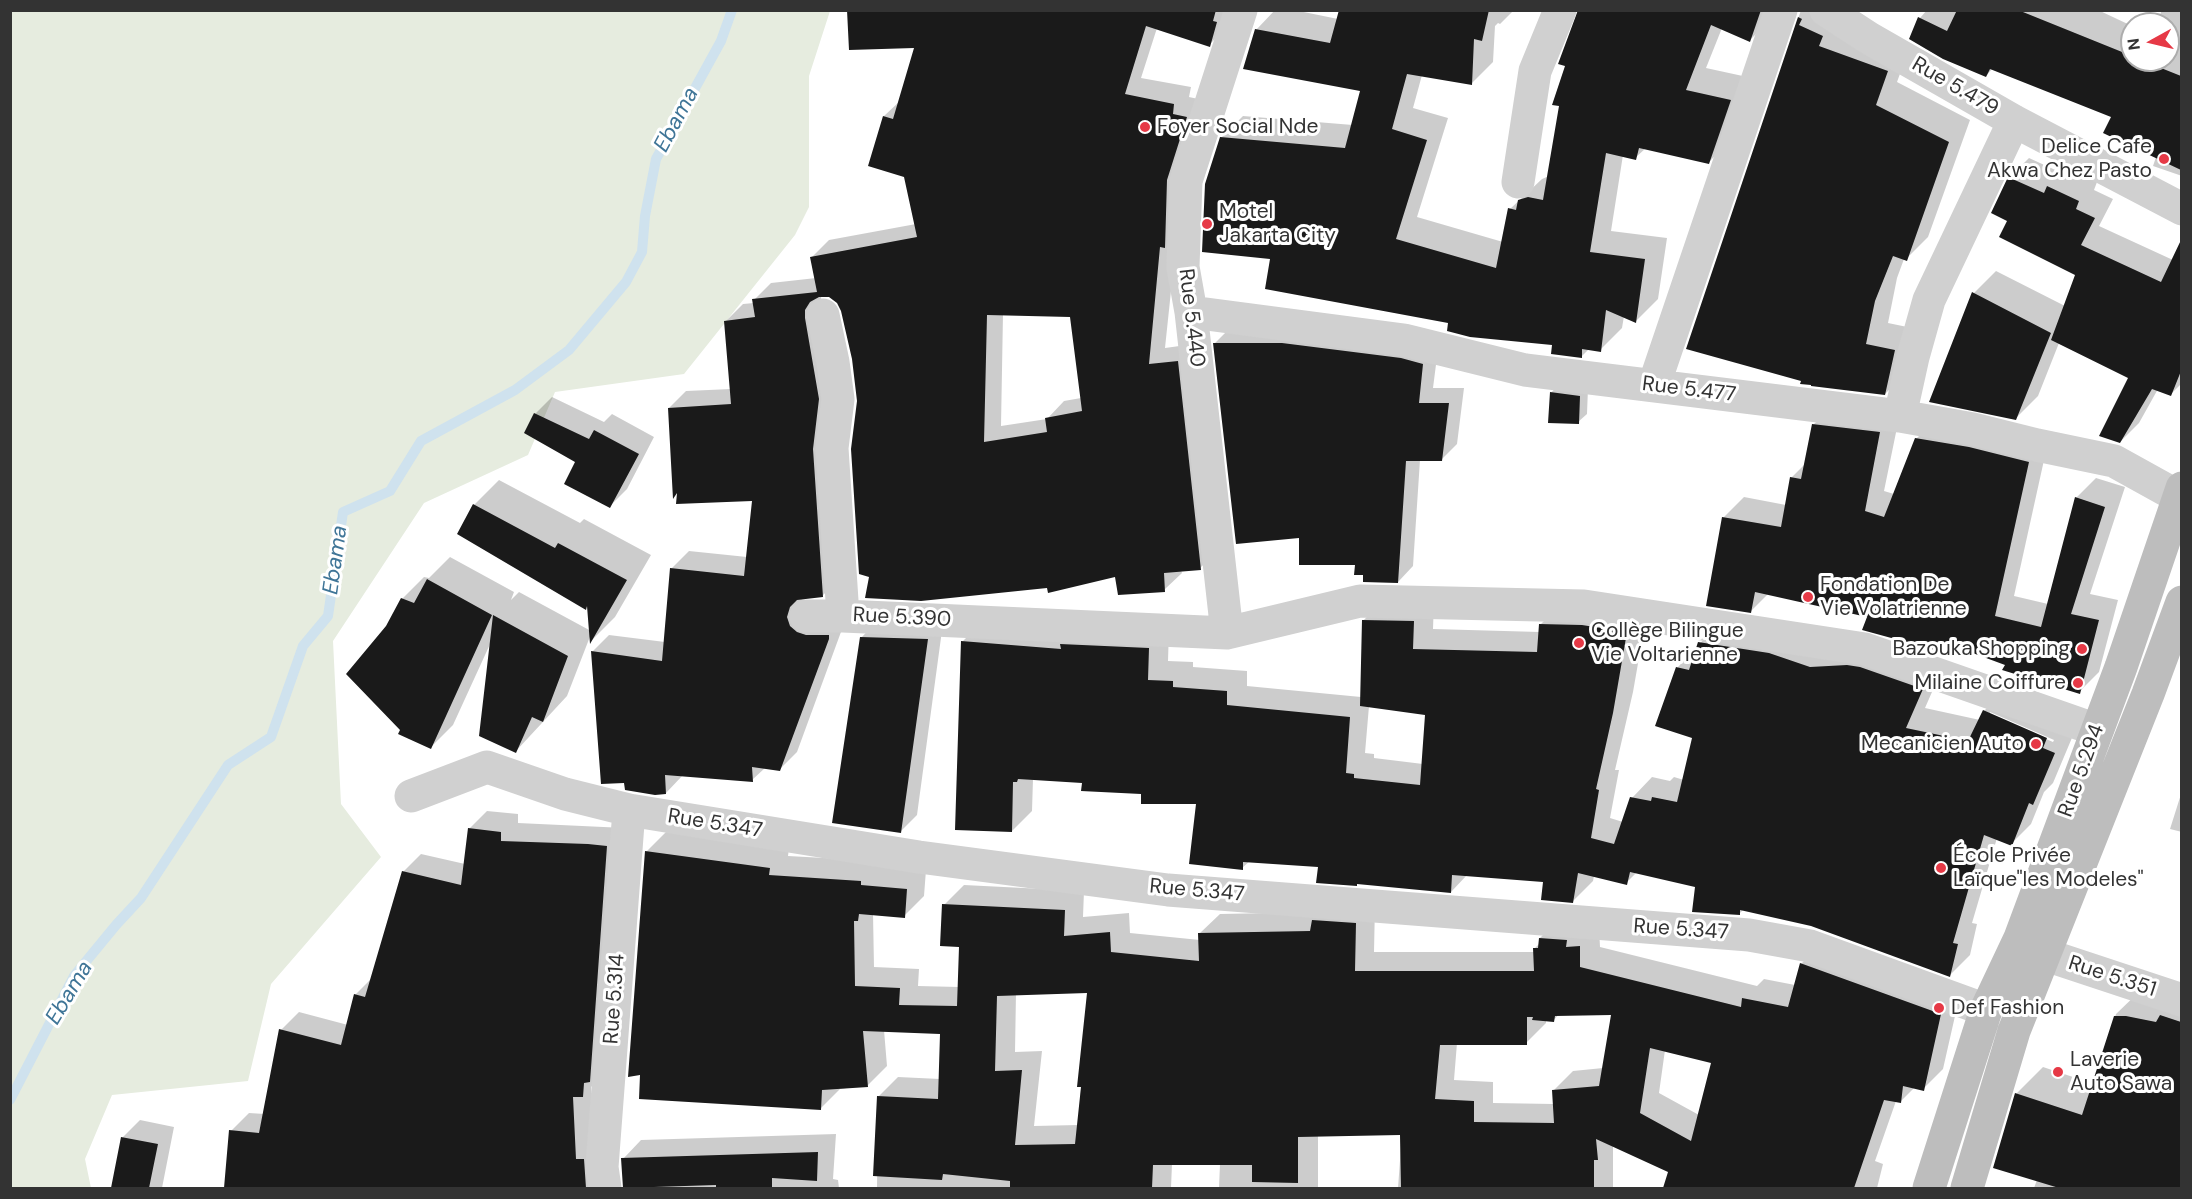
<!DOCTYPE html>
<html>
<head>
<meta charset="utf-8">
<style>
  body { margin:0 }
  #map { position:relative; width:2192px; height:1199px; overflow:hidden; background:#fff; font-family:"DM Sans",sans-serif }
  canvas { display:block }
  .frame { position:absolute; inset:0; border:12px solid #333; pointer-events:none }
  .north { position:absolute; left:2120px; top:12px; width:60px; height:60px; box-sizing:border-box; background:#fff; border:2px solid #adadad; border-radius:50%; rotate:262deg; font-size:16px; font-weight:700; line-height:24px; text-align:center; color:#333 }
  .north::after { content:''; display:block; margin:auto; width:21px; height:27px; background:#e63946; clip-path:polygon(50% 0,100% 100%,50% 72%,0 100%) }
</style>
</head>
<body>
<div id="map">
<canvas width="2192" height="1199"></canvas>
<div class="frame"></div>
<div class="north">N</div>
</div>
<script>
const context = document.querySelector('canvas').getContext('2d');
context.lineJoin = 'round';
function paint(path, color) { context.fillStyle = color; context.fill(path, 'evenodd'); }
const shape = rows => new Path2D(rows.map(r => 'M' + r).join(''));
function stroke(path, color, width, dash) { context.strokeStyle = color; context.lineWidth = width; context.lineCap = dash ? 'butt' : 'round'; context.setLineDash(dash || []); context.stroke(path); }
function drawText(font, color, halo, rows, align = 'center') {
  context.font = font + ' "DM Sans",sans-serif'; context.lineWidth = 6; context.setLineDash([]); context.textBaseline = 'middle'; context.strokeStyle = halo; context.fillStyle = color; for (const [text, x, y, turn = 0] of rows) {
    context.save(); context.translate(x, y); context.rotate((+turn || 0) * Math.PI / 180); context.textAlign = isNaN(turn) ? turn : align; if (halo) context.strokeText(text, 0, 0); context.fillText(text, 0, 0); context.restore();
  }
}
paint(shape([
  [10,11,830,11,809,76,809,207,795,235,684,374,555,392,528,455,424,503,333,641,341,804,381,857,271,984,248,1081,112,1095,85,1159,91,1188,11,1188]
]), '#e6ecdf');
paint(shape([
  [849,10,1232,10,1226,28,1209,45,1157,28,1141,78,1191,87,1189,97,1203,100,1177,234,1165,348,1194,344,1218,551,1200,568,1181,570,1182,573,1164,590,1116,575,1048,586,870,576,858,401,853,359,843,311,838,302,830,296,821,296,840,579,822,596,804,597,807,609,845,621,797,752,780,769,765,768,752,780,683,775,666,793,592,652,609,635,665,642,671,569,689,551,747,557,754,500,678,492,674,496,669,408,686,391,731,389,725,322,743,304,754,303,754,300,771,283,816,278,812,257,829,240,916,224,905,176,884,116,900,101,916,46],
  [1003,314,1071,315,1081,398,1064,401,1047,419,1001,426],
  [1275,10,1294,10,1338,19,1341,10,1514,10,1500,24,1498,23,1495,26,1493,62,1471,84,1422,75,1413,108,1448,118,1417,217,1503,242,1510,209,1542,179,1549,176,1567,65,1580,10,1775,10,1772,18,1750,40,1722,28,1706,68,1752,78,1731,140,1709,162,1646,148,1635,158,1623,155,1611,231,1667,238,1658,299,1636,321,1624,316,1622,328,1600,350,1589,349,1581,357,1553,344,1450,322,1272,258,1221,138,1243,116,1353,125,1362,90,1256,30],
  [1801,10,1837,10,1909,49,1897,82,1970,120,1928,237,1906,259,1904,259,1897,278,1888,323,1917,329,1907,372,1885,394,1803,380,1688,348],
  [1927,10,2098,10,2132,26,2132,60,2168,60,2168,24,2156,24,2162,10,2182,10,2182,176,2153,166,2156,157,2113,116,1993,68,1986,76,1920,18],
  [2029,158,2062,173,2068,167,2097,182,2094,190,2113,199,2099,226,2173,260,2182,243,2182,383,2171,394,2158,389,2139,423,2120,442,2130,377,2059,343,2038,396,2015,419,1974,293,1996,271,2065,306,2077,274,2008,221,1993,213,2010,177],
  [1230,328,1438,349,1433,388,1464,388,1457,444,1441,460,1420,460,1413,566,1398,582,1364,574,1356,564,1301,536,1215,343],
  [1559,384,1588,388,1587,414,1578,422,1551,393],
  [552,397,604,422,612,414,654,437,627,489,610,506,577,462,535,414],
  [1834,405,1900,413,1884,491,1894,494,1916,439,1937,418,2048,442,2014,596,2048,604,2076,498,2096,478,2125,487,2090,594,2118,600,2099,672,2079,692,1947,642,1939,650,1869,616,1768,594,1751,611,1723,518,1744,497,1786,505,1791,478,1805,464,1813,425],
  [499,480,580,523,584,519,651,555,615,617,591,641,591,634,567,696,516,751,491,642,453,725,431,747,401,729,387,627,402,599,424,577,429,578,450,557,514,592,511,600,519,592,591,631,589,605,585,608,474,505],
  [1383,600,1434,601,1433,629,1540,632,1541,624,1561,604,1647,612,1633,692,1615,770,1619,770,1610,818,1623,822,1632,798,1652,777,1670,781,1674,777,1684,780,1694,736,1678,667,1719,623,1942,669,1925,708,1980,720,1984,711,2004,691,2074,733,2053,783,2044,792,2031,824,2011,844,1997,838,1972,923,1977,924,1970,955,1950,975,1811,924,1744,909,1739,914,1697,886,1637,872,1626,883,1594,876,1593,881,1573,901,1544,880,1467,875,1451,892,1319,866,1250,861,1242,868,1198,803,1083,781,1033,779,1032,811,1012,831,963,641,983,621,1169,629,1168,661,1193,662,1193,667,1247,671,1247,686,1361,697,1363,621],
  [1369,706,1427,713,1423,764,1374,758,1374,754,1365,753],
  [1990,712,2054,740,2053,742,1990,715],
  [877,621,943,623,917,815,901,831,861,638],
  [2182,791,2182,832,2170,829],
  [487,811,518,814,518,823,625,828,600,1078,591,1087,593,1142,617,1188,622,1188,225,1188,231,1131,249,1113,265,1114,281,1030,299,1012,348,1025,355,995,373,977,403,872,421,854,465,864,469,829],
  [666,832,789,848,788,856,880,861,926,870,924,896,904,916,873,913,874,967,919,969,918,986,959,987,961,946,944,905,964,885,1084,891,1083,917,1129,913,1130,933,1200,940,1200,933,1220,914,1321,912,1375,904,1374,952,1534,952,1534,949,1540,943,1540,938,1560,918,1599,927,1600,947,1757,986,1764,979,1795,985,1801,964,1821,944,1960,994,1943,1069,1923,1089,1915,1087,1900,1102,1896,1101,1875,1161,1883,1164,1877,1188,1665,1188,1670,1171,1613,1145,1613,1188,1398,1188,1402,1133,1318,1135,1318,1188,1219,1188,1220,1164,1172,1164,1171,1188,877,1188,878,1097,898,1077,940,1079,942,1032,884,1030,887,1066,868,1085,840,1089,820,1109,646,852],
  [1089,991,1078,1125,1034,1126,1042,1051,1015,1052,1016,993],
  [1613,1013,1603,1068,1573,1071,1553,1091,1554,1104,1493,1103,1493,1082,1454,1080,1457,1043,1526,1043,1546,1023,1546,1020,1553,1021,1559,1014],
  [1665,1050,1713,1062,1699,1115,1659,1093],
  [2144,987,2182,995,2182,1188,2034,1188,2037,1180,2016,1094,2043,1067,2094,1084,2116,1014],
  [140,1120,174,1127,162,1188,112,1188,123,1137],
  [836,1134,833,1179,838,1180,839,1188,625,1188,623,1159,641,1140]
]), '#0003');
stroke(shape([
  [10,1100,74,976,116,925,141,898,228,765,271,737,303,646,328,616,343,512,390,491,421,441,515,390,569,350,626,282,642,252,645,216,656,159,721,41,732,10]
]), '#cfe2ee', 10);
paint(shape([
  [847,10,1216,10,1213,21,1217,22,1210,47,1146,26,1125,94,1174,104,1173,114,1187,117,1167,180,1165,248,1160,247,1149,364,1178,361,1201,570,1164,573,1165,592,1118,595,1115,577,1048,593,1047,588,921,601,865,598,869,577,859,574,851,449,857,401,852,359,841,311,837,303,829,297,819,297,810,302,805,310,805,318,819,399,813,449,823,597,797,600,790,607,787,617,790,626,797,632,806,635,829,635,829,639,780,771,752,767,753,782,665,775,666,794,655,795,625,790,624,783,601,784,591,651,662,661,670,568,744,576,752,501,676,504,677,493,673,499,668,408,731,404,724,321,755,317,752,299,817,292,810,257,917,237,904,177,868,166,883,116,893,119,914,48,849,50],
  [987,315,1070,317,1082,411,1045,418,1047,432,984,442],
  [1339,10,1489,10,1482,41,1474,39,1472,85,1407,74,1392,129,1427,140,1396,239,1496,268,1508,208,1516,210,1518,200,1528,197,1543,200,1559,106,1552,105,1565,66,1558,64,1578,10,1761,10,1750,42,1711,25,1686,90,1731,100,1709,164,1639,148,1636,160,1606,153,1590,252,1645,259,1636,323,1606,310,1601,352,1582,349,1582,358,1551,354,1552,345,1470,337,1447,331,1448,323,1265,289,1270,259,1202,252,1205,184,1220,137,1345,148,1360,91,1243,69,1255,29,1330,43],
  [1957,10,2018,10,2132,56,2132,60,2141,60,2181,76,2181,170,2103,133,2111,117,1990,69,1986,77,1943,59,1909,39,1918,17,1947,31],
  [1798,17,1802,19,1799,25,1823,36,1819,46,1888,71,1876,105,1949,142,1907,261,1893,256,1875,301,1866,344,1895,350,1885,395,1811,386,1811,385,1800,384,1801,381,1686,349],
  [2008,177,2044,193,2047,186,2079,201,2076,209,2095,218,2081,245,2161,282,2181,240,2181,371,2171,396,2152,389,2120,443,2099,436,2128,378,2051,340,2075,275,1999,237,2007,221,1991,213],
  [1972,292,2051,333,2016,420,1929,402],
  [1213,343,1282,343,1401,358,1423,364,1419,403,1449,403,1442,461,1406,461,1398,583,1363,582,1363,575,1354,575,1355,565,1299,565,1299,538,1236,544],
  [1550,392,1580,396,1579,424,1548,423],
  [534,413,589,439,594,430,639,454,610,508,564,484,575,462,524,433],
  [1812,424,1880,432,1865,511,1884,517,1915,438,1969,447,2029,462,1995,616,2041,627,2075,497,2105,507,2071,614,2099,620,2080,694,2002,670,2005,665,1943,642,1939,651,1862,630,1867,617,1755,592,1751,613,1706,606,1722,517,1781,527,1790,477,1801,479],
  [473,504,555,548,558,543,627,580,590,644,587,606,586,610,457,534],
  [427,579,492,615,431,749,398,734,400,730,346,674,386,626,401,598,414,603],
  [493,615,568,656,543,722,532,717,516,753,479,736],
  [1362,620,1414,621,1413,649,1537,652,1539,624,1582,625,1627,632,1613,713,1596,789,1599,790,1591,838,1614,844,1630,797,1651,801,1652,797,1677,802,1692,738,1655,726,1676,667,1689,670,1698,642,1769,653,1810,667,1847,665,1860,667,1923,689,1906,728,1968,741,1983,710,2047,738,2043,748,2055,753,2033,805,2029,803,2012,846,1984,835,1953,943,1958,944,1950,977,1811,926,1740,910,1740,915,1692,912,1695,887,1630,872,1627,885,1578,873,1573,903,1541,900,1543,882,1452,875,1451,893,1357,884,1357,886,1316,883,1318,867,1243,862,1243,870,1189,864,1196,804,1141,804,1141,794,1081,791,1082,783,1018,779,1017,782,1013,782,1012,832,955,830,961,641,1061,649,1060,644,1149,648,1148,680,1173,681,1173,687,1227,691,1227,705,1350,717,1346,773,1354,774,1354,778,1420,785,1425,715,1360,706],
  [860,637,928,639,901,833,832,823],
  [468,828,501,832,501,841,588,844,607,846,590,1082,584,1083,583,1097,573,1097,576,1159,584,1159,586,1188,224,1188,229,1130,259,1133,279,1029,341,1045,354,994,365,997,402,871,461,885],
  [645,851,770,868,769,875,861,881,861,885,907,889,905,918,859,914,858,921,854,921,855,986,900,988,899,1005,957,1006,959,947,940,946,942,904,1065,910,1064,936,1110,932,1111,952,1199,961,1198,933,1310,931,1312,920,1356,923,1355,971,1534,971,1533,948,1538,948,1539,938,1567,940,1566,947,1580,946,1580,967,1741,1007,1742,998,1788,1007,1800,963,1941,1014,1924,1091,1903,1086,1901,1103,1884,1100,1854,1188,1663,1188,1668,1172,1596,1139,1598,1160,1594,1160,1594,1188,1401,1188,1400,1135,1298,1137,1298,1183,1252,1182,1252,1165,1153,1165,1152,1188,1010,1188,1010,1181,943,1174,942,1180,873,1176,877,1096,938,1099,940,1034,863,1031,868,1087,822,1090,821,1110,639,1099,640,1075,628,1077],
  [1087,993,1077,1087,1081,1087,1075,1144,1015,1145,1022,1070,995,1071,997,996],
  [1611,1015,1599,1086,1552,1090,1554,1123,1474,1122,1474,1101,1435,1099,1440,1045,1527,1045,1527,1017,1533,1017,1532,1020,1554,1022,1555,1016],
  [1650,1048,1711,1063,1691,1141,1640,1113],
  [2160,1015,2181,1022,2181,1188,2059,1188,1993,1168,2015,1093,2082,1115,2114,1016,2126,1016,2156,1022],
  [121,1137,158,1144,149,1188,111,1188],
  [818,1152,817,1181,772,1178,772,1188,716,1188,716,1185,623,1188,621,1158]
]), '#1a1a1a');
stroke(shape([
  [1826,10,1869,38,2014,121,2182,209],
  [1518,182,1535,71,1560,10],
  [1191,312,1404,340,1525,370,1900,416,1973,429,2037,445,2114,461,2179,497],
  [823,315,833,362,838,399,832,448,843,616,1227,633,1360,601,1584,606,1865,649,2097,730],
  [1654,385,1781,10],
  [1900,416,1913,357,1929,300,2014,121],
  [806,616,843,616],
  [1227,633,1191,312,1183,267,1186,181,1241,10],
  [411,796,487,767,565,794,629,810,919,857,1168,890,1749,935,1810,946,1986,1010],
  [2043,954,2182,1000],
  [605,1188,602,1167,629,810]
]), '#d0d0d0', 33);
stroke(shape([
  [1929,1188,1986,1010,2020,938,2121,667,2182,488],
  [1967,1188,2014,1031,2148,694,2182,602]
]), '#bdbdbd', 33);
for (const [x, y, r, color] of [
  [1145,127,6,"#e63946"],
  [2164,159,6,"#e63946"],
  [1207,224,6,"#e63946"],
  [1808,597,6,"#e63946"],
  [1579,643,6,"#e63946"],
  [2082,649,6,"#e63946"],
  [2078,683,6,"#e63946"],
  [2036,744,6,"#e63946"],
  [1941,868,6,"#e63946"],
  [1939,1008,6,"#e63946"],
  [2058,1072,6,"#e63946"]
]) { const dot = new Path2D(); dot.arc(x, y, r, 0, 2 * Math.PI); context.fillStyle = color; context.fill(dot); stroke(dot, '#fff', 2); }
drawText('21px', '#333', '#fff', [
  ["Rue 5.479",1955,87,30],
  ["Rue 5.440",1191,318,83],
  ["Rue 5.477",1689,390,7],
  ["Rue 5.390",902,618,3],
  ["Rue 5.294",2082,771,-70],
  ["Rue 5.347",715,824,9],
  ["Rue 5.347",1197,891,5],
  ["Rue 5.347",1681,930,4],
  ["Rue 5.351",2112,977,18],
  ["Rue 5.314",615,999,-86]
]);
drawText('21px', '#333', '#fff', [
  ["Foyer Social Nde",1157,127],
  ["Delice Cafe",2152,147,"right"],
  ["Akwa Chez Pasto",2152,171,"right"],
  ["Motel",1219,212],
  ["Jakarta City",1219,236],
  ["Fondation De",1820,585],
  ["Vie Volatrienne",1820,609],
  ["Collège Bilingue",1591,631],
  ["Vie Voltarienne",1591,655],
  ["Bazouka Shopping",2070,649,"right"],
  ["Milaine Coiffure",2066,683,"right"],
  ["Mecanicien Auto",2024,744,"right"],
  ["École Privée",1953,856],
  ["Laïque\"les Modeles\"",1953,880],
  ["Def Fashion",1951,1008],
  ["Laverie",2070,1060],
  ["Auto Sawa",2070,1084]
], 'left');
drawText('italic 22px', '#3f7597', '#fff', [
  ["Ebama",677,120,-62],
  ["Ebama",336,560,-82],
  ["Ebama",70,993,-59]
]);
</script>
</body>
</html>
